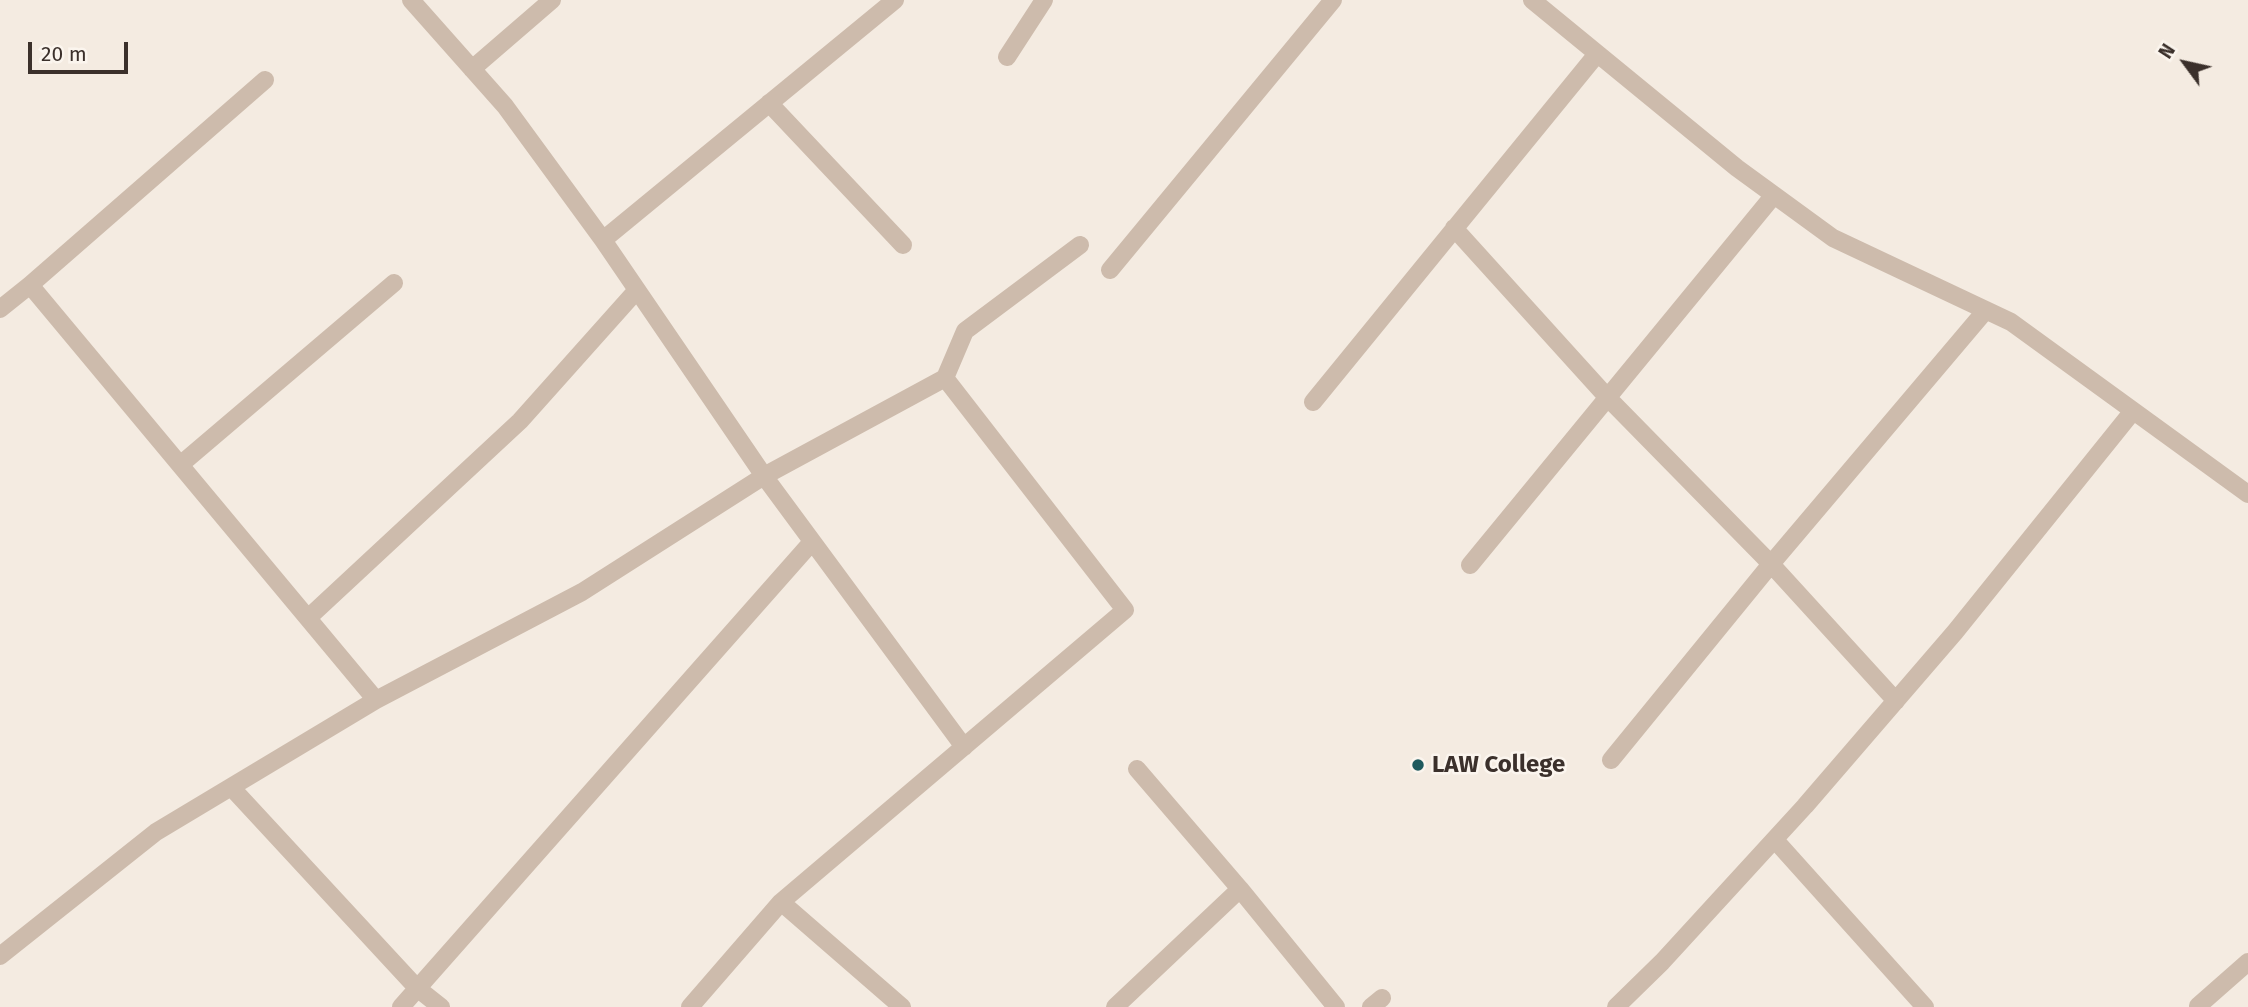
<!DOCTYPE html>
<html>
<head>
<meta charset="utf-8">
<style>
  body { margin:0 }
  #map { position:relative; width:2248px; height:1007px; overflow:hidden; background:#f4ebe1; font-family:"Fira Sans",sans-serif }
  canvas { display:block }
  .north { position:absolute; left:2150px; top:28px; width:70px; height:70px; -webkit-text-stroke:5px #fbf5ee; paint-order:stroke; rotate:303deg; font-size:19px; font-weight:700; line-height:28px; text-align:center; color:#3b302b }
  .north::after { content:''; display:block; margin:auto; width:24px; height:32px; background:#3b302b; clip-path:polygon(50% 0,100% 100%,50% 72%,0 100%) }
  .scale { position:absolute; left:28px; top:42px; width:100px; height:32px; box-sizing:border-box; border:4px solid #3b302b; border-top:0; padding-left:9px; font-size:21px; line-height:24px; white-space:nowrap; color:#3b302b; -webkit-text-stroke:5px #fbf5ee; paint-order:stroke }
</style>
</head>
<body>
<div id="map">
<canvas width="2248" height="1007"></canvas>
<div class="north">N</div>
<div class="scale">20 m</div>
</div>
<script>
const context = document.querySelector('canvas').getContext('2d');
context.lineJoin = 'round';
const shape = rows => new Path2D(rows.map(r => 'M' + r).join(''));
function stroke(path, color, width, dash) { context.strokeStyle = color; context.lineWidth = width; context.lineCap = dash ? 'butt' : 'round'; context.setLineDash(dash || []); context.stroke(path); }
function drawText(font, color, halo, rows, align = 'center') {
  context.font = font + ' "Fira Sans",sans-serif'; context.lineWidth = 5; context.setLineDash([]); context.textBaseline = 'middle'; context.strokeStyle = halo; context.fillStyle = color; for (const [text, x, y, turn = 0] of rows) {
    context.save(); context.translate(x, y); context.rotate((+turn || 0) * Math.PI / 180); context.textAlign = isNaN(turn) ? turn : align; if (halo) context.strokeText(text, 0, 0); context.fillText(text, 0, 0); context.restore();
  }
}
stroke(shape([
  [411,0,505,106,603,240,764,476,945,378,1125,610,781,902,690,1007],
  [1532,0,1737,168,1833,238,2011,322,2248,494],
  [1007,57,1044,0],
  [472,69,552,0],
  [769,103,903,245],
  [1454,228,1608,398,1771,564,1896,701],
  [603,240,895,0],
  [1110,270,1333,0],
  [30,285,376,700],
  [0,309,30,285,265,80],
  [945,378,965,331,1080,245],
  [1313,402,1597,54],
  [180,465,394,283],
  [1470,565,1774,195],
  [308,618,520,421,637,290],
  [1611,760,1771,564,1986,310],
  [1137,769,1240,889,1336,1007],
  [231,787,417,988,441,1007],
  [1775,840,1925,1007],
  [781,902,902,1007],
  [0,956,156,832,376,700,582,592,764,476,964,747],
  [2198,1006,2248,962],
  [401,1007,811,543],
  [1115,1007,1240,889],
  [1371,1007,1382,998],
  [1616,1007,1662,962,1805,806,1955,632,2133,411]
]), '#cdbbac', 18);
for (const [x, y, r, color] of [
  [1418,765,7,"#1f5a5e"]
]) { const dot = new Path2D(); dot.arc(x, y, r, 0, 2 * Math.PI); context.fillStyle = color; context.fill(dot); stroke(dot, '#fbf5ee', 2.5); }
drawText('bold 24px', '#3b302b', '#fbf5ee', [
  ["LAW College",1432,765]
], 'left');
</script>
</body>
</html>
